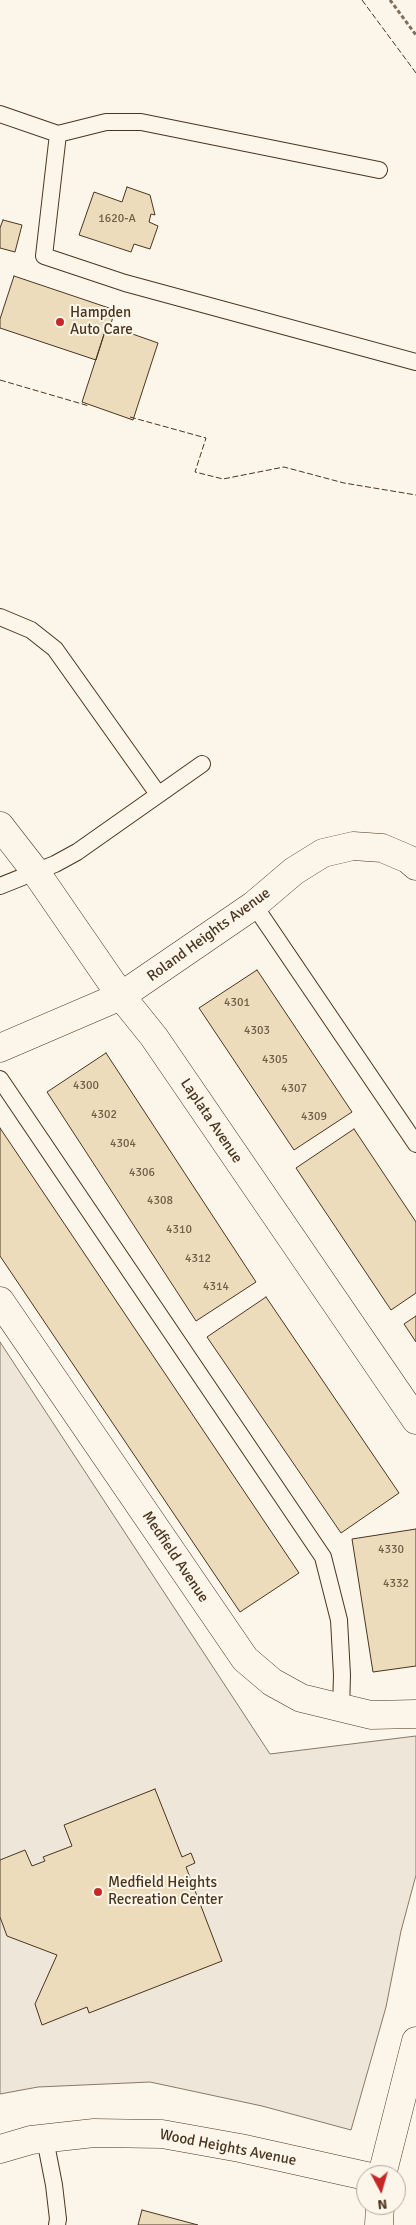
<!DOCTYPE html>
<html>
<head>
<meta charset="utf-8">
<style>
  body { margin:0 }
  #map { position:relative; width:416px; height:2225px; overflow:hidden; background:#fbf6e9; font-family:Signika,sans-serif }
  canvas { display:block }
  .north { position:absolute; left:356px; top:2165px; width:50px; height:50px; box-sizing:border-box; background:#fbf6e9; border:1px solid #b4a999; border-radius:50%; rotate:174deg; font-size:14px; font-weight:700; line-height:20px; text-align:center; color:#4a3520 }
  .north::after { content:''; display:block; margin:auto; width:18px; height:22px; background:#c62828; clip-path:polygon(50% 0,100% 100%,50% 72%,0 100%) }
</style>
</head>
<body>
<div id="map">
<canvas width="416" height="2225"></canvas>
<div class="north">N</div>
</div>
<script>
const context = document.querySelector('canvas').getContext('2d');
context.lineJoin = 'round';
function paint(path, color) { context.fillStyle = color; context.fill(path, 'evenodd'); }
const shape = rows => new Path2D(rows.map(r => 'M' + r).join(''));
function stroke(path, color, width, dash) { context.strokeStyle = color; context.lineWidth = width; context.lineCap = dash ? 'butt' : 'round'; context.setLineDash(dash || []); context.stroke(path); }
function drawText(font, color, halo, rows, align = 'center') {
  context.font = font + ' Signika,sans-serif'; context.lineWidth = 4; context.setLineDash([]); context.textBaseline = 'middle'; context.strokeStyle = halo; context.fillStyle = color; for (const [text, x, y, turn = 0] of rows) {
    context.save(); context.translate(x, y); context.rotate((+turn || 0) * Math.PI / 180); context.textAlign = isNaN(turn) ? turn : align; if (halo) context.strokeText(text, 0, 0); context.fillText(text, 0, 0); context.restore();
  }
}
const green = shape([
  [0,1342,270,1754,416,1736,416,1875,401,1931,386,2007,351,2130,262,2106,150,2082,38,2087,0,2094,0,1342]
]);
paint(green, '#ede6d9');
stroke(green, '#887966', 1);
const building = shape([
  [127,187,150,195,155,215,151,214,149,222,158,226,150,249,134,244,131,252,79,235,94,192,122,202,127,187],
  [3,220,22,225,15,252,0,248,0,228,3,220],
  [14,276,115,310,110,327,107,325,96,360,0,328,0,319,14,276],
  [107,325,158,343,133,420,82,402,107,325],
  [257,970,352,1112,294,1150,199,1008,257,970],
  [106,1053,256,1282,196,1321,47,1092,106,1053],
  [0,1128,299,1573,240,1612,0,1256,0,1128],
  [354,1129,416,1222,416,1293,391,1310,296,1168,354,1129],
  [266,1297,399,1493,341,1533,207,1337,266,1297],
  [416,1316,416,1342,404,1324,416,1316],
  [416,1529,416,1666,373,1672,352,1539,416,1529],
  [155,1789,182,1857,191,1853,195,1863,186,1867,222,1961,89,2013,87,2007,42,2025,35,2004,57,1955,7,1936,0,1917,0,1860,25,1850,32,1866,45,1861,43,1857,72,1846,64,1825,155,1789],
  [142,2210,198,2225,138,2225,142,2210]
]);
paint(building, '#ecdcbc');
stroke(building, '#4a3520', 1);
const service = shape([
  [0,114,58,134,44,256,125,283,416,362],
  [58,134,106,122,141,122,379,170],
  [0,617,31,630,55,649,158,794],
  [0,886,55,864,77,852,202,764],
  [254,905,416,1144],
  [0,1079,323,1557,339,1620,342,1675,341,1709],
  [45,2139,54,2185,58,2219,57,2225]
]);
const minor = shape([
  [0,826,35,871,121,996,154,1037,416,1420],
  [0,1048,121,996,254,905,294,871,323,853,353,846,382,848,408,859,416,866],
  [0,1301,245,1659,272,1682,301,1698,371,1715,416,1714],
  [0,2149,31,2140,94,2133,162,2134,240,2148,366,2176],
  [382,2175,416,2041],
  [379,2225,380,2205]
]);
stroke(service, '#4a3520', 18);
stroke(minor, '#4a3520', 29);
stroke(shape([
  [390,0,416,35]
]), '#7f6f5c', 3, [4, 2.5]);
stroke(service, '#fbf6e9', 16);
stroke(minor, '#fbf6e9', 28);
stroke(shape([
  [362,0,416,73],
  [0,380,89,406],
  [130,417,206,438,195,472,223,479,284,467,344,483,416,495]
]), '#4a3520', 1, [6, 2.5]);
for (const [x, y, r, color] of [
  [60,322,5,"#c62828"],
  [98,1892,5,"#c62828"]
]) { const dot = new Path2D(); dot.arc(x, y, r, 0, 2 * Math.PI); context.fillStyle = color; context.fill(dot); stroke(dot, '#fbf6e9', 2); }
drawText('12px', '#725f47', null, [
  ["1620-A",117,219],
  ["4301",237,1003],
  ["4303",257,1031],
  ["4305",275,1060],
  ["4300",86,1086],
  ["4307",294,1089],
  ["4302",104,1115],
  ["4309",314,1117],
  ["4304",123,1144],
  ["4306",142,1173],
  ["4308",160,1201],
  ["4310",179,1230],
  ["4312",198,1259],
  ["4314",216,1287],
  ["4330",391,1550],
  ["4332",396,1584]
]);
drawText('15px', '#4a3520', '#fbf6e9', [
  ["Hampden",70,313],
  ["Auto Care",70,330],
  ["Medfield Heights",108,1883],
  ["Recreation Center",108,1900]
], 'left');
drawText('15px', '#4a3520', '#fbf6e9', [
  ["Roland Heights Avenue",209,935,-36],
  ["Laplata Avenue",211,1121,56],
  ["Medfield Avenue",175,1557,56],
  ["Wood Heights Avenue",228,2148,11]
]);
</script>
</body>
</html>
